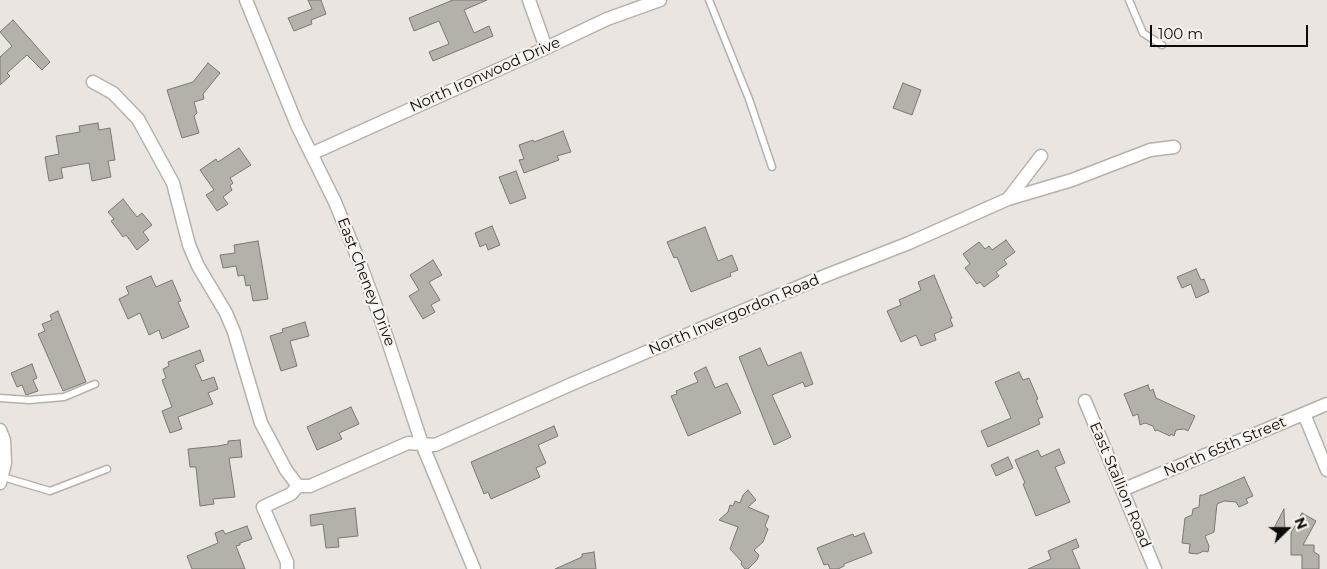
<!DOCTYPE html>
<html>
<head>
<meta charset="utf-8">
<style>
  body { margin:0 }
  #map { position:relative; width:1327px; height:569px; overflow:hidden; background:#eae5e0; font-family:Montserrat,sans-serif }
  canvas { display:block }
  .north { position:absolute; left:1262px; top:504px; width:50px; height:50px; -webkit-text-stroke:4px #f7f2ed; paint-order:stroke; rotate:68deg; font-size:14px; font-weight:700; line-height:20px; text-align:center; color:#0d0b0a }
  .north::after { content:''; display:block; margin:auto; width:18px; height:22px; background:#0d0b0a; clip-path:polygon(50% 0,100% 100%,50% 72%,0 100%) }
  .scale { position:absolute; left:1150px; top:25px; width:158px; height:22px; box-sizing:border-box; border:2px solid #0d0b0a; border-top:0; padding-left:6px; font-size:15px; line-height:18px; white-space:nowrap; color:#0d0b0a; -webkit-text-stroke:4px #f7f2ed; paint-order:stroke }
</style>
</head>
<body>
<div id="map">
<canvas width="1327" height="569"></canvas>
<div class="north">N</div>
<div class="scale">100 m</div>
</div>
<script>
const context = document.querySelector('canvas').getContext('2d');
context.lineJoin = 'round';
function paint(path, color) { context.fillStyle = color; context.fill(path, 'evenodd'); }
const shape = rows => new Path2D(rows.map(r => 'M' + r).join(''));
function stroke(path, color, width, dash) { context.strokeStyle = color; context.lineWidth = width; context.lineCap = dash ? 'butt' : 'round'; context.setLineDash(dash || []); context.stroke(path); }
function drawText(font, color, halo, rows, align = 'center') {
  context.font = font + ' Montserrat,sans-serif'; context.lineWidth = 4.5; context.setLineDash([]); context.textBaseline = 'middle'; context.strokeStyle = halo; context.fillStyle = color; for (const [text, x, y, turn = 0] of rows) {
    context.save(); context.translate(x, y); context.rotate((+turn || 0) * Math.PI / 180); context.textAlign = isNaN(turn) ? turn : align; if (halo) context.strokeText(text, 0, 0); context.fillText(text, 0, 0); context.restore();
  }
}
const building = shape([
  [308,0,321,0,326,14,311,20,312,24,294,31,288,18,312,9,308,0],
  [453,0,487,0,464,10,474,33,489,26,493,36,433,61,429,52,449,44,439,21,414,31,409,18,453,0],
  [13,20,50,62,42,70,27,55,7,73,10,76,0,85,0,57,12,46,0,32,13,20],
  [208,63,220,73,203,94,204,99,194,102,197,113,194,116,199,133,182,138,167,90,193,82,208,63],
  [903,83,921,90,912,115,893,108,903,83],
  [98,123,99,130,110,128,115,160,108,161,111,177,92,181,89,163,61,168,63,178,49,181,45,157,59,154,56,136,80,132,79,126,98,123],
  [563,131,571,152,557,156,559,160,524,173,519,160,524,159,519,145,533,140,534,142,563,131],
  [239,148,251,165,230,178,233,183,230,186,232,190,223,197,228,204,217,211,206,195,214,190,200,170,216,159,218,162,239,148],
  [516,171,526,198,510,204,499,177,516,171],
  [123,199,137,217,142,213,152,225,143,232,149,240,137,250,126,235,123,237,111,221,114,219,108,212,123,199],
  [492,226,500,245,488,250,486,244,480,247,475,233,492,226],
  [705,227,718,261,732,255,738,270,730,273,731,276,691,292,677,257,674,258,667,242,705,227],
  [1006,240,1015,252,1004,260,1007,264,996,272,999,276,984,287,980,282,977,284,965,268,970,264,963,254,979,242,985,249,989,246,992,250,1006,240],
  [258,241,268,299,253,301,250,285,246,286,244,275,238,276,236,266,223,268,220,255,235,253,234,245,258,241],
  [433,260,442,275,429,282,440,300,431,305,435,312,423,319,409,296,419,290,410,275,433,260],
  [1196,269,1201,280,1204,279,1209,292,1196,298,1191,284,1182,288,1177,277,1196,269],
  [934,275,952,318,950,319,953,326,934,334,936,340,921,346,916,335,901,342,887,311,901,305,899,300,921,290,918,282,934,275],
  [151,276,156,287,172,280,181,301,178,302,189,327,162,339,159,330,149,335,140,313,128,319,119,299,129,294,126,287,151,276],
  [58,311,86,382,63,391,38,334,45,331,42,324,52,320,50,315,58,311],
  [305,322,309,336,290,341,297,366,281,371,270,336,283,332,282,329,305,322],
  [760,348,768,366,801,352,813,384,805,387,803,382,772,395,791,437,774,445,739,357,760,348],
  [200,350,204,361,195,365,202,381,214,377,218,389,208,393,213,404,178,417,182,429,170,433,162,411,172,407,162,380,166,378,163,369,169,366,168,362,200,350],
  [32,364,37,378,33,380,38,391,26,395,22,385,17,387,11,373,32,364],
  [706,367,715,388,727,383,741,413,688,436,671,396,677,394,676,391,698,382,694,373,706,367],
  [1019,372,1023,380,1029,378,1038,399,1036,400,1043,417,1038,419,1040,424,988,447,981,431,1011,418,995,382,1019,372],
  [1148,385,1150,391,1153,389,1156,398,1195,416,1188,431,1184,429,1176,430,1174,436,1171,434,1170,436,1157,430,1155,431,1153,426,1145,423,1140,425,1138,414,1133,416,1124,394,1148,385],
  [351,407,359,424,339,433,342,439,317,450,307,427,351,407],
  [554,426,558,436,538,445,546,463,536,468,540,477,491,499,488,492,484,494,471,462,554,426],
  [240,440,242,457,229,458,235,497,213,499,214,504,200,506,196,467,190,467,188,449,218,446,228,444,228,441,240,440],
  [1059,449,1065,463,1055,467,1070,502,1036,516,1023,484,1025,483,1015,460,1038,450,1041,457,1059,449],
  [1008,457,1013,468,996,476,991,465,1008,457],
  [1244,477,1253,496,1246,499,1248,503,1239,507,1236,502,1224,501,1217,504,1214,532,1205,536,1209,546,1208,552,1204,551,1197,554,1189,553,1190,544,1182,543,1185,518,1192,515,1193,509,1199,507,1200,495,1203,495,1244,477],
  [748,490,756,500,748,507,769,516,765,526,768,529,763,542,754,550,759,555,757,560,748,569,745,569,741,564,742,562,730,549,738,527,719,520,728,512,730,505,733,506,735,501,740,503,743,495,748,490],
  [355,508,358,536,338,538,339,547,326,548,323,524,311,526,310,515,355,508],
  [1284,509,1285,532,1275,532,1275,526,1284,509],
  [1302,513,1316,521,1303,545,1314,545,1314,552,1319,555,1319,569,1302,569,1302,555,1291,555,1291,533,1302,513],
  [247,526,252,539,240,543,240,545,236,546,245,569,192,569,187,556,218,543,215,533,223,530,225,534,247,526],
  [864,533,872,553,844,564,844,566,838,569,830,569,828,564,824,565,817,548,853,534,854,537,864,533],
  [1076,539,1079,547,1072,550,1080,569,1028,569,1051,559,1048,551,1076,539],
  [594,552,596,569,555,569,582,557,582,554,594,552]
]);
paint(building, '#b4b0aa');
stroke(building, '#7b7772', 1);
const lane = shape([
  [709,0,749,99,772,167],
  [1129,0,1143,33,1162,45],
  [0,398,29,400,64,397,95,384],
  [3,477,50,491,107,469]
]);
const street = shape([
  [246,0,297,125,335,202,361,266,380,317,422,444,474,569],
  [529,0,546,48],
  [93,82,113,93,138,119,173,183,189,245,198,266,226,313,234,332,261,423,286,470,298,486],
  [311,154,546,48,607,19,660,0],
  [1008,199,1041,156],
  [1085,401,1155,569],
  [1304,414,1327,470],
  [0,430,4,440,5,463,0,483],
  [298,486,310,486,408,443,435,445,574,383,817,279,909,243,1008,199,1072,180,1150,150,1174,147],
  [1122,490,1327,404],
  [287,569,287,562,263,507,291,494,298,486]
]);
stroke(lane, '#b5b1ab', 9);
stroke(street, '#b5b1ab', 15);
stroke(lane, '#fff', 6);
stroke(street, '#fff', 12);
drawText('15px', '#0d0b0a', '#f7f2ed', [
  ["North Ironwood Drive",485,75,-24],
  ["East Cheney Drive",366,282,69],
  ["North Invergordon Road",734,315,-23],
  ["North 65th Street",1225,447,-23],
  ["East Stallion Road",1120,485,67]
]);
</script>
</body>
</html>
